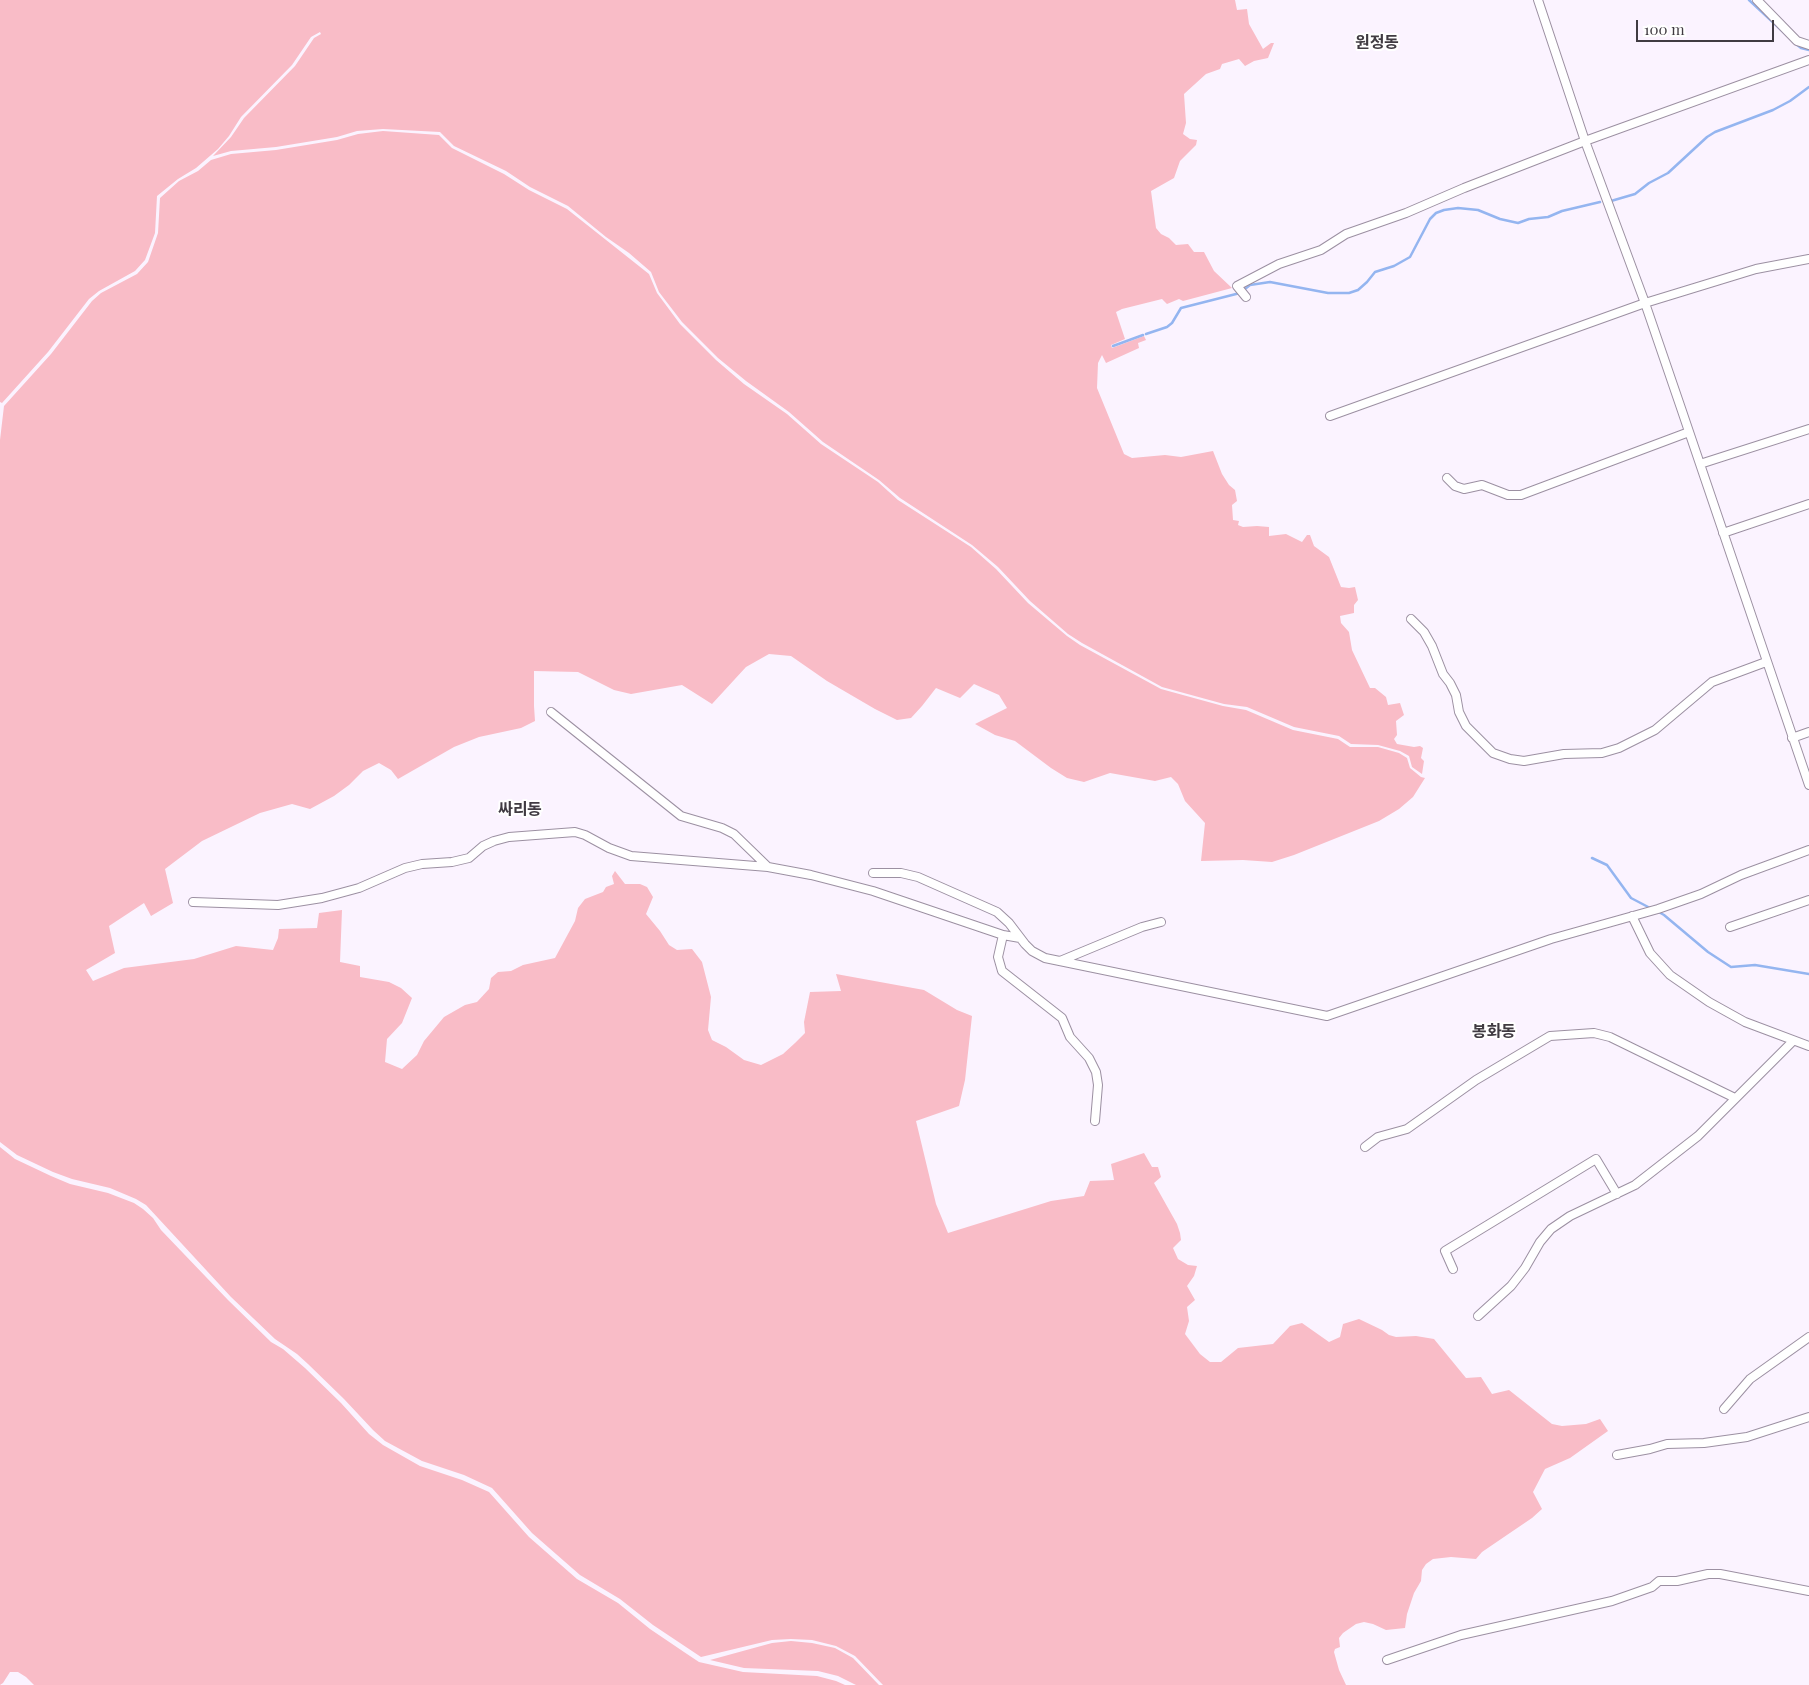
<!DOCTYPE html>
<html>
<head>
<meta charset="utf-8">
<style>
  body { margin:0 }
  #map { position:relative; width:1809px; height:1685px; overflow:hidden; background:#fbf3ff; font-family:"Playfair Display",serif }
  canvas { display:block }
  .scale { position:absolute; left:1636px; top:20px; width:138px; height:22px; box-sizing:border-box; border:2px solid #403b42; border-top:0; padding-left:6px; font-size:15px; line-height:18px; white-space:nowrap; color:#403b42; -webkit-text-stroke:4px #fff; paint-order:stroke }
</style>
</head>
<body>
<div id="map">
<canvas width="1809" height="1685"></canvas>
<div class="scale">100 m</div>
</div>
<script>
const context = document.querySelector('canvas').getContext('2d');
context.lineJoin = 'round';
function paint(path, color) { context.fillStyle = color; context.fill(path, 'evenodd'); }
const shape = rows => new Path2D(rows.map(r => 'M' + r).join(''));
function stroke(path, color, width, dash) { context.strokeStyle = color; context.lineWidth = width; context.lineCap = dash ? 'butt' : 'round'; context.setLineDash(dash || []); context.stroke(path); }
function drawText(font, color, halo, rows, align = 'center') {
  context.font = font + ' "Playfair Display","Noto Sans KR",serif'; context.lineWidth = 4; context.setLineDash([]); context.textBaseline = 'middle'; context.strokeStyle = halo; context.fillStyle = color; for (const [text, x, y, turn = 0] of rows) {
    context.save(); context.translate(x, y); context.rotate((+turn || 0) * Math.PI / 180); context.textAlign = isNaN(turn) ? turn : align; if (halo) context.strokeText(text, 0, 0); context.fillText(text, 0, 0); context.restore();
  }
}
paint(shape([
  [0,0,1235,0,1237,10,1247,9,1249,24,1263,49,1271,43,1274,43,1268,58,1254,61,1245,66,1239,59,1222,64,1220,69,1206,74,1184,94,1186,123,1183,134,1190,139,1197,140,1196,145,1180,161,1174,178,1151,191,1156,228,1161,234,1169,238,1176,245,1188,244,1194,252,1204,252,1214,271,1232,288,1183,301,1179,299,1167,304,1162,299,1122,309,1116,312,1125,339,1111,345,1112,348,1144,336,1146,340,1138,343,1139,348,1106,363,1102,355,1098,363,1097,388,1124,454,1132,458,1165,455,1181,457,1213,451,1222,474,1229,485,1235,490,1237,501,1232,505,1233,520,1239,521,1238,525,1243,527,1257,526,1269,527,1269,536,1286,534,1302,542,1307,535,1310,535,1314,546,1329,557,1341,587,1349,588,1355,587,1358,600,1354,605,1354,613,1340,616,1341,623,1349,632,1352,650,1370,688,1375,688,1386,697,1388,705,1400,703,1404,715,1396,721,1397,735,1394,739,1397,744,1414,747,1420,746,1423,748,1421,758,1424,761,1422,774,1412,767,1409,756,1400,751,1378,745,1351,744,1339,736,1294,727,1247,707,1224,704,1162,687,1082,643,1068,634,1030,601,998,567,972,545,900,498,879,480,823,442,789,412,746,381,718,358,682,322,659,292,651,272,629,253,606,237,568,206,530,187,506,171,454,146,440,132,383,129,357,131,337,137,276,147,231,151,213,156,231,137,244,118,295,66,314,38,321,34,320,32,311,37,292,65,241,117,229,136,218,149,196,168,178,179,157,196,155,233,145,260,135,271,99,291,89,299,48,352,2,403,0,402],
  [383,131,439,135,452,148,504,174,529,190,567,209,649,274,657,293,680,324,716,360,744,384,787,414,821,444,878,482,898,500,971,547,996,569,1028,603,1067,636,1080,645,1161,689,1223,706,1246,710,1293,730,1338,739,1350,747,1378,747,1399,753,1407,758,1410,768,1421,777,1425,778,1413,797,1399,809,1379,821,1294,855,1272,862,1243,860,1201,861,1205,823,1185,801,1178,784,1171,777,1155,781,1110,773,1084,782,1067,778,1051,768,1015,741,995,735,975,724,1007,708,999,695,974,684,960,698,936,688,922,706,911,718,897,720,875,709,827,681,791,656,769,654,746,667,712,704,682,685,631,694,614,690,578,672,534,671,534,706,535,721,521,728,479,737,454,747,398,779,391,770,379,763,363,771,349,785,334,796,310,809,292,804,260,813,202,841,165,869,173,903,151,916,144,903,109,926,115,953,86,970,93,981,124,968,194,959,236,946,273,950,278,938,279,929,317,928,319,913,342,910,340,962,360,966,360,977,389,982,401,988,412,998,402,1023,387,1039,385,1062,402,1069,417,1055,424,1041,444,1017,465,1005,477,1002,489,989,491,978,498,972,511,971,523,965,555,958,575,921,578,908,585,899,603,892,606,887,614,884,612,876,615,871,625,884,640,884,647,887,653,897,646,914,660,931,669,945,677,950,692,949,702,962,711,997,708,1030,712,1040,726,1047,744,1060,761,1065,783,1054,795,1043,805,1033,804,1022,810,992,841,991,836,974,924,990,957,1010,972,1016,965,1080,959,1106,916,1121,936,1204,948,1233,1051,1201,1084,1196,1090,1181,1114,1180,1111,1164,1144,1153,1152,1167,1158,1167,1161,1177,1154,1183,1177,1224,1180,1233,1181,1240,1173,1248,1178,1259,1188,1265,1197,1266,1194,1276,1187,1286,1195,1300,1187,1307,1189,1321,1185,1334,1200,1354,1210,1362,1221,1362,1238,1348,1273,1344,1290,1326,1302,1323,1329,1342,1340,1337,1343,1324,1359,1319,1382,1330,1389,1335,1396,1337,1416,1336,1434,1339,1466,1378,1481,1377,1492,1394,1509,1390,1552,1424,1562,1426,1586,1424,1600,1419,1608,1431,1570,1458,1545,1469,1533,1492,1542,1509,1532,1518,1504,1537,1482,1552,1476,1559,1451,1557,1433,1559,1426,1564,1422,1570,1421,1581,1414,1593,1407,1614,1405,1628,1386,1630,1373,1624,1364,1622,1356,1624,1343,1633,1339,1638,1340,1647,1335,1649,1334,1652,1339,1670,1346,1685,883,1685,855,1656,836,1646,812,1640,791,1639,772,1640,701,1657,653,1625,620,1599,580,1575,532,1533,492,1488,464,1475,422,1461,385,1441,373,1430,344,1399,308,1364,297,1354,275,1339,231,1297,146,1205,136,1199,110,1188,72,1179,53,1172,17,1155,0,1142,0,440,4,406,51,354,92,301,101,293,137,274,148,262,158,233,160,198,179,181,198,171,211,160,231,154,276,150,337,140,358,134],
  [0,1147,15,1159,51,1176,70,1184,108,1193,134,1203,143,1209,153,1218,161,1230,228,1300,271,1342,283,1349,305,1368,341,1403,369,1434,383,1445,420,1466,462,1480,489,1492,529,1537,577,1579,618,1603,650,1629,684,1652,699,1662,743,1672,817,1676,836,1681,845,1685,34,1685,26,1677,18,1672,10,1672,3,1683,0,1685],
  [791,1641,812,1643,835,1648,853,1658,879,1685,856,1685,838,1676,818,1671,744,1668,710,1660,772,1643]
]), '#f9bcc7');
stroke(shape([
  [1749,0,1792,40],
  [1796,44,1801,48,1809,50],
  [1611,201,1635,194,1649,183,1668,173,1707,137,1715,132,1773,110,1790,101,1809,87],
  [1245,289,1250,285,1270,282,1328,293,1349,293,1358,290,1367,282,1375,272,1394,266,1410,257,1430,219,1436,213,1444,210,1458,208,1478,210,1500,219,1518,223,1529,219,1548,217,1562,211,1600,202],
  [1146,334,1167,327,1172,323,1181,308,1240,293],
  [1113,346,1143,335],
  [1592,858,1607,865,1631,898,1652,909],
  [1657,911,1664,915,1708,952,1731,967,1755,965,1809,974]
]), '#94b5f0', 2.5);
const minor = shape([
  [1538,0,1585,141,1645,303,1682,411,1809,785],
  [1757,0,1797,41,1809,45],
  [1246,297,1237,286,1279,264,1321,250,1346,234,1406,213,1464,188,1585,141,1809,60],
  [1330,416,1645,303,1756,269,1809,259],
  [1700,464,1809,429],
  [1447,478,1455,486,1464,489,1482,485,1508,495,1521,495,1689,432],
  [1723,533,1809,504],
  [1411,619,1424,632,1432,646,1443,674,1450,683,1456,695,1459,712,1466,726,1493,753,1510,759,1524,761,1564,754,1602,753,1619,748,1655,730,1712,682,1766,662],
  [551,712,681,816,722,828,734,834,768,867],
  [1792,738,1809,732],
  [873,873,901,873,918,877,997,912,1009,923,1025,944,1032,951,1045,958,1327,1016,1551,939,1658,909,1701,894,1741,875,1809,850],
  [193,902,278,905,322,898,359,888,405,868,422,864,452,862,469,858,483,846,494,841,509,837,575,832,585,835,609,848,631,856,768,867,811,875,873,891,1003,935,1020,938],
  [1632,916,1650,953,1670,975,1709,1002,1745,1022,1809,1046],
  [1730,927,1809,900],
  [1003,935,998,957,1002,971,1062,1018,1070,1037,1089,1058,1096,1072,1098,1085,1095,1121],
  [1060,961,1142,927,1161,922],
  [1365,1147,1378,1137,1407,1129,1476,1080,1550,1036,1594,1033,1610,1037,1735,1098],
  [1453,1269,1445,1251,1596,1159,1617,1194],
  [1478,1316,1511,1286,1525,1268,1540,1242,1551,1229,1570,1216,1635,1185,1698,1136,1793,1041],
  [1724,1409,1750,1379,1809,1337],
  [1617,1455,1650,1449,1667,1444,1704,1443,1747,1437,1809,1417],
  [1387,1660,1461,1635,1612,1601,1652,1587,1659,1581,1677,1581,1708,1574,1720,1574,1809,1591]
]);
stroke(minor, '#9c90a2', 10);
stroke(minor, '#fff', 8);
drawText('bold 16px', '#403b42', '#fff', [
  ["원정동",1377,43],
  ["싸리동",520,810],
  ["봉화동",1494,1032]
]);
</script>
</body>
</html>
